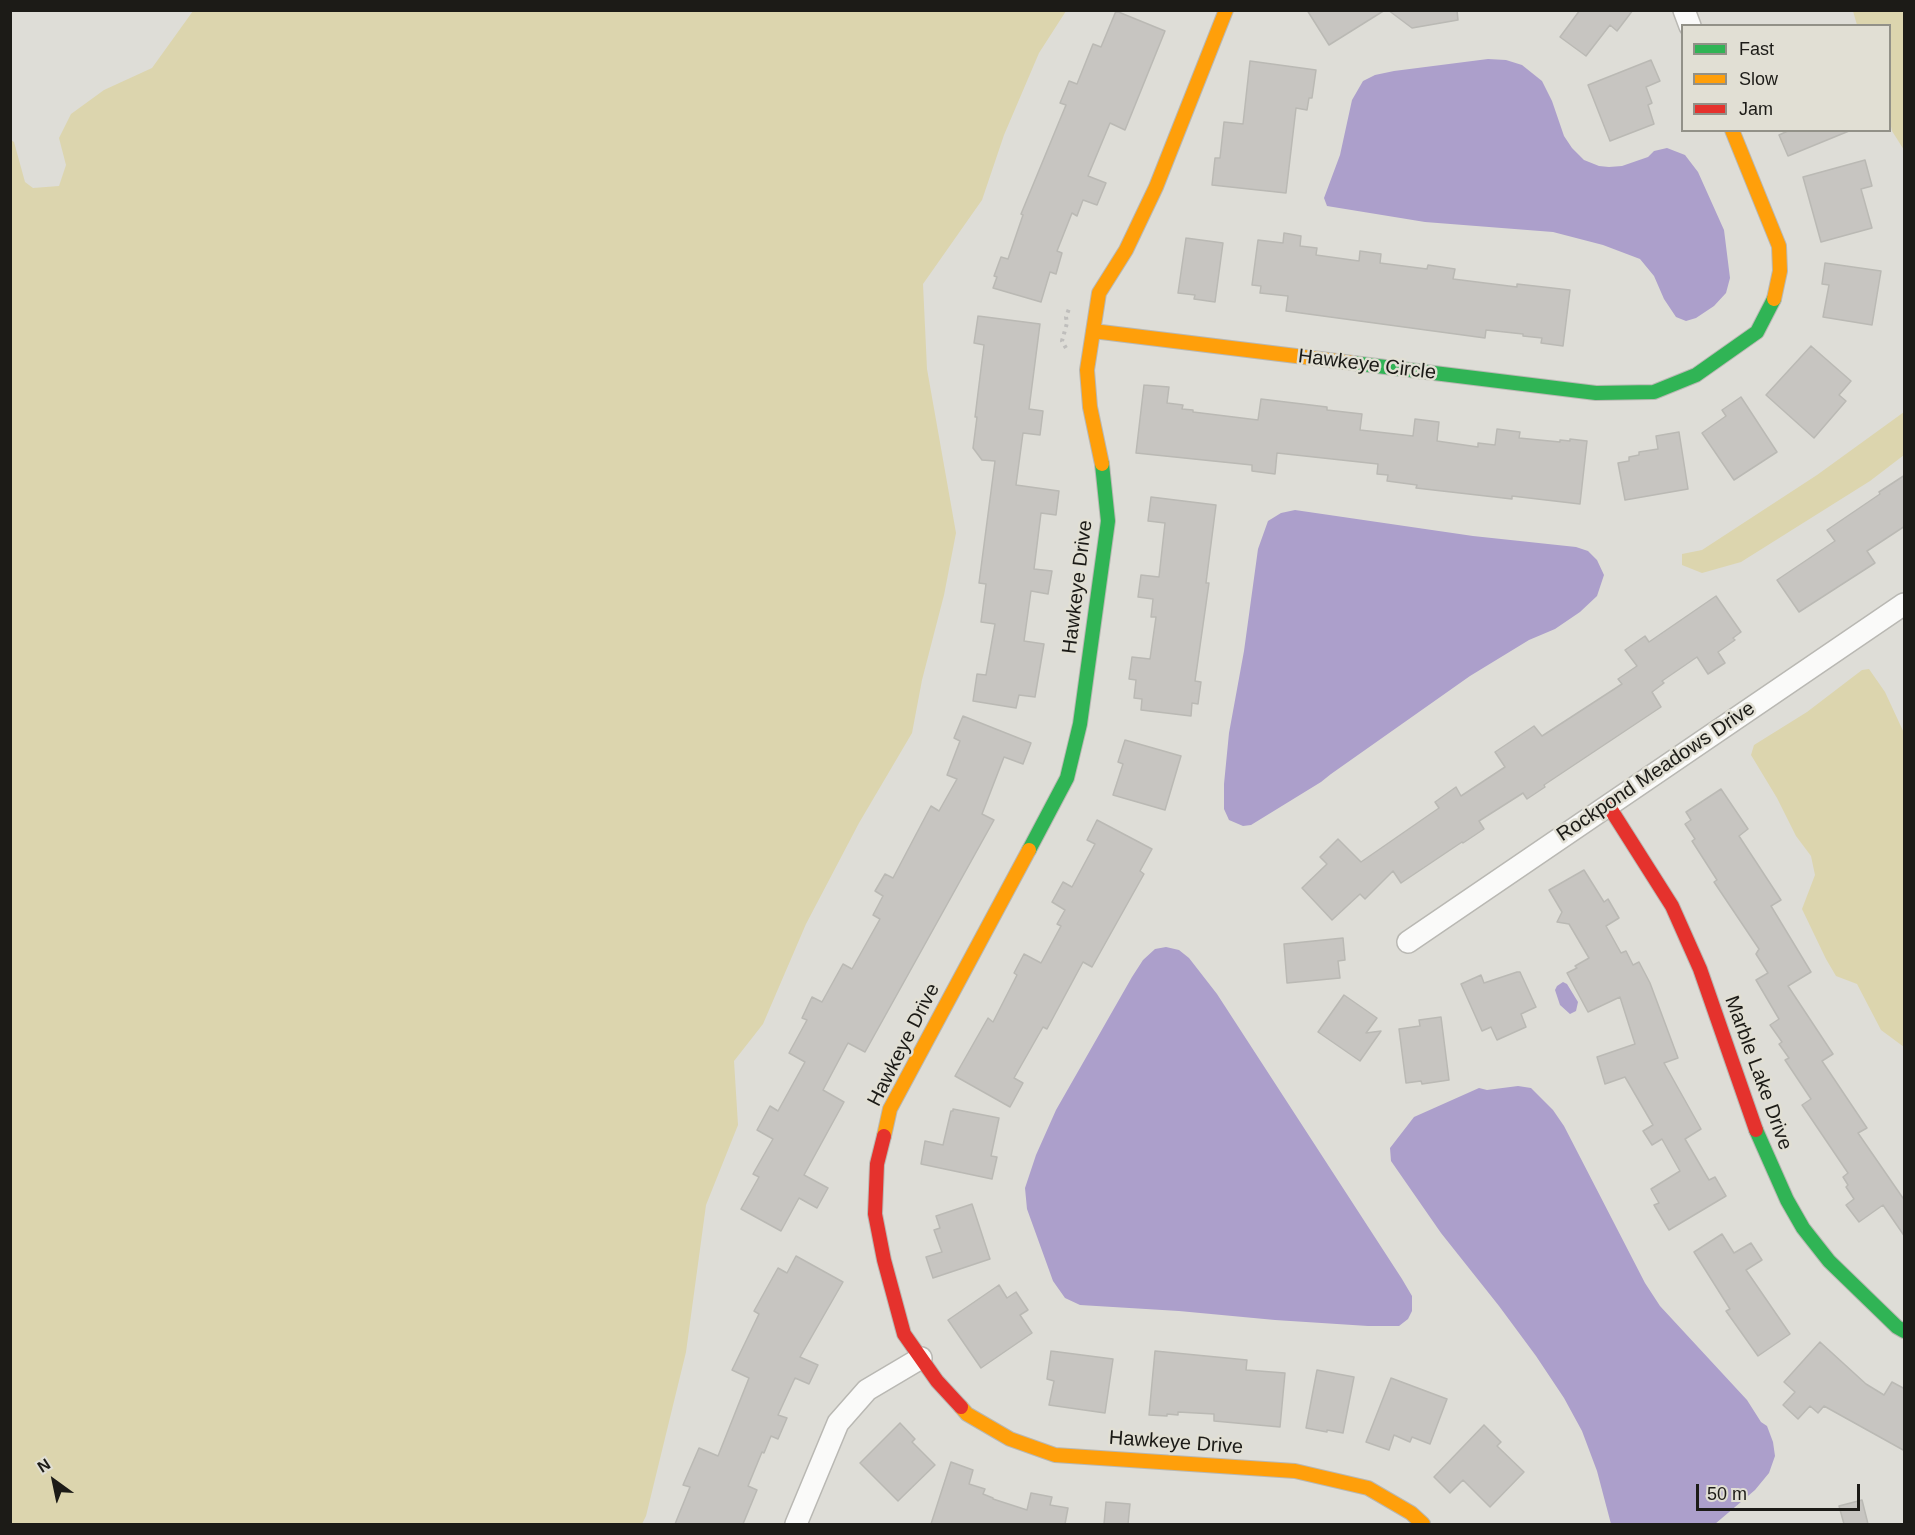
<!DOCTYPE html>
<html>
<head>
<meta charset="utf-8">
<style>
  body { margin:0 }
  #map { position:relative; width:1915px; height:1535px; overflow:hidden; background:#deddd7; font-family:Arial,sans-serif }
  canvas { display:block }
  .frame { position:absolute; inset:0; border:12px solid #1c1b17; pointer-events:none }
  .legend { position:absolute; left:1681px; top:24px; width:210px; height:108px; box-sizing:border-box; background:#e1dfd4; border:2px solid #929188; margin:0; padding:8px 10px; list-style:none; font-size:18px; color:#1c1b17 }
  .legend li { display:flex; align-items:center; gap:12px; height:30px }
  .legend b { width:30px; border:2px solid #929188 }
  .north { position:absolute; left:24px; top:1451px; width:60px; height:60px; -webkit-text-stroke:4px #e1dfd4; paint-order:stroke; rotate:327deg; font-size:16px; font-weight:700; line-height:24px; text-align:center; color:#1c1b17 }
  .north::after { content:''; display:block; margin:auto; width:21px; height:27px; background:#1c1b17; clip-path:polygon(50% 0,100% 100%,50% 72%,0 100%) }
  .scale { position:absolute; left:1696px; top:1484px; width:164px; height:27px; box-sizing:border-box; border:3px solid #1c1b17; border-top:0; padding-left:8px; font-size:18px; line-height:21px; white-space:nowrap; color:#1c1b17; -webkit-text-stroke:4px #e1dfd4; paint-order:stroke }
</style>
</head>
<body>
<div id="map">
<canvas width="1915" height="1535"></canvas>
<div class="frame"></div>
<ul class="legend">
<li><b style="height:8px;background:#30b455"></b>Fast</li>
<li><b style="height:8px;background:#ff9f0a"></b>Slow</li>
<li><b style="height:8px;background:#e5322d"></b>Jam</li>
</ul>
<div class="north">N</div>
<div class="scale">50 m</div>
</div>
<script>
const context = document.querySelector('canvas').getContext('2d');
context.lineJoin = 'round';
function paint(path, color) { context.fillStyle = color; context.fill(path, 'evenodd'); }
const shape = rows => new Path2D(rows.map(r => 'M' + r).join(''));
function stroke(path, color, width, dash) { context.strokeStyle = color; context.lineWidth = width; context.lineCap = dash ? 'butt' : 'round'; context.setLineDash(dash || []); context.stroke(path); }
function drawText(font, color, halo, rows, align = 'center') {
  context.font = font + ' Arial,sans-serif'; context.lineWidth = 5; context.setLineDash([]); context.textBaseline = 'middle'; context.strokeStyle = halo; context.fillStyle = color; for (const [text, x, y, turn = 0] of rows) {
    context.save(); context.translate(x, y); context.rotate((+turn || 0) * Math.PI / 180); context.textAlign = isNaN(turn) ? turn : align; if (halo) context.strokeText(text, 0, 0); context.fillText(text, 0, 0); context.restore();
  }
}
paint(shape([
  [193,11,1066,11,1039,53,1004,135,982,200,923,284,927,369,956,533,944,595,922,680,912,733,859,823,806,924,763,1024,734,1061,738,1125,706,1205,686,1352,646,1516,642,1524,11,1524,11,140,14,142,25,182,33,188,59,186,66,165,59,138,71,114,104,90,152,68],
  [1853,11,1904,11,1904,150,1892,131,1890,122,1890,26,1857,25],
  [1904,412,1904,455,1870,481,1741,562,1702,573,1682,565,1682,554,1702,550,1817,475],
  [1869,669,1885,692,1904,733,1903,747,1904,765,1904,1047,1881,1030,1857,984,1836,976,1826,959,1802,909,1815,875,1811,856,1796,836,1777,798,1751,755,1754,745,1807,712,1862,670]
]), '#dcd5ae');
paint(shape([
  [1488,59,1506,60,1522,65,1542,81,1552,101,1564,136,1572,148,1584,160,1599,166,1609,167,1622,166,1648,157,1654,151,1667,148,1685,155,1698,172,1724,230,1730,278,1726,293,1714,306,1696,318,1686,321,1676,317,1664,299,1654,276,1640,259,1603,245,1553,232,1425,222,1327,206,1324,198,1340,155,1352,100,1363,81,1375,75,1394,71],
  [1295,510,1473,536,1576,547,1588,551,1597,560,1604,575,1597,596,1580,612,1555,629,1529,640,1470,676,1331,774,1321,782,1251,825,1243,826,1229,820,1224,809,1224,784,1229,733,1244,651,1258,549,1268,521,1281,513],
  [1166,947,1179,950,1189,958,1217,994,1402,1279,1412,1296,1412,1311,1408,1319,1399,1326,1368,1326,1275,1320,1179,1311,1080,1305,1065,1298,1053,1281,1027,1209,1025,1188,1036,1155,1056,1110,1132,977,1143,960,1155,949],
  [1563,982,1567,984,1578,1002,1576,1011,1570,1014,1560,1005,1555,990,1557,986],
  [1518,1086,1531,1088,1553,1110,1564,1126,1645,1283,1660,1306,1747,1400,1761,1422,1767,1426,1773,1442,1775,1456,1769,1473,1755,1490,1715,1524,1611,1524,1597,1471,1582,1431,1564,1398,1536,1356,1499,1306,1441,1233,1391,1161,1390,1148,1414,1117,1479,1088,1487,1090]
]), '#ac9fcb');
const building = shape([
  [1307,10,1385,10,1329,45,1307,10],
  [1388,10,1457,10,1458,20,1412,28,1388,10],
  [1580,10,1633,10,1617,31,1610,25,1586,56,1560,37,1580,10],
  [1116,11,1165,31,1125,130,1110,123,1088,176,1106,183,1097,205,1083,200,1077,216,1072,213,1057,251,1062,253,1056,274,1050,272,1041,302,993,288,997,277,994,276,1001,257,1008,259,1023,215,1021,214,1066,105,1060,103,1069,81,1077,84,1093,44,1101,47,1116,11],
  [1651,60,1660,81,1646,87,1652,103,1648,105,1654,124,1610,141,1588,85,1651,60],
  [1250,61,1316,70,1312,98,1309,98,1307,110,1296,108,1286,193,1212,185,1215,158,1220,158,1224,122,1243,124,1250,61],
  [1790,130,1848,130,1849,131,1788,156,1779,135,1790,130],
  [1865,160,1872,186,1861,189,1872,228,1821,242,1803,177,1865,160],
  [1284,233,1301,236,1300,246,1317,248,1316,255,1359,261,1360,251,1381,254,1380,263,1427,269,1428,265,1455,269,1453,279,1517,287,1517,284,1570,290,1563,346,1541,343,1542,338,1523,336,1523,334,1486,330,1485,338,1286,311,1288,296,1260,293,1261,286,1252,285,1258,240,1283,243,1284,233],
  [1186,238,1223,243,1215,302,1194,299,1195,295,1178,293,1186,238],
  [1825,263,1881,271,1872,325,1823,317,1829,285,1822,284,1825,263],
  [978,316,1040,324,1029,409,1043,411,1040,435,1023,433,1016,485,1059,491,1056,515,1041,513,1034,569,1052,571,1048,594,1031,591,1024,641,1044,644,1035,697,1019,695,1016,708,973,701,977,674,986,675,995,624,981,622,986,584,979,583,995,461,982,460,973,448,977,417,975,417,984,345,974,343,978,316],
  [1811,346,1851,381,1839,395,1846,401,1814,438,1766,395,1811,346],
  [1144,385,1169,387,1167,403,1183,405,1182,409,1193,410,1193,412,1258,420,1261,399,1327,407,1327,410,1362,414,1360,430,1413,436,1415,419,1439,422,1437,441,1478,447,1478,443,1495,445,1497,429,1520,432,1519,438,1560,442,1560,440,1570,441,1570,439,1587,441,1580,504,1512,496,1512,499,1416,488,1417,485,1387,481,1388,475,1377,474,1378,464,1277,453,1275,474,1252,471,1252,465,1136,453,1144,385],
  [1741,397,1777,452,1734,480,1702,433,1726,416,1722,410,1741,397],
  [1679,432,1688,489,1625,500,1618,463,1629,461,1629,457,1639,455,1639,452,1658,449,1656,436,1679,432],
  [1905,475,1905,526,1867,551,1875,563,1799,612,1777,580,1835,541,1827,530,1880,494,1879,492,1905,475],
  [1151,497,1216,505,1206,583,1209,583,1195,681,1201,682,1198,704,1192,703,1191,716,1141,710,1142,699,1134,698,1136,680,1129,679,1132,657,1150,659,1156,617,1151,617,1153,599,1138,597,1141,575,1159,577,1165,523,1148,521,1151,497],
  [1716,596,1741,632,1733,638,1735,640,1718,652,1725,663,1708,674,1697,657,1662,681,1664,683,1652,692,1661,707,1544,785,1545,787,1527,799,1523,793,1479,821,1484,829,1463,843,1462,842,1401,883,1393,871,1365,899,1360,894,1332,920,1302,888,1327,864,1320,857,1338,839,1361,862,1439,808,1435,802,1456,787,1461,796,1505,767,1495,752,1534,726,1542,736,1622,684,1618,679,1637,666,1625,650,1645,636,1649,642,1716,596],
  [963,716,1031,743,1023,764,1004,757,982,814,994,820,865,1052,848,1043,823,1090,844,1102,804,1175,828,1188,817,1208,799,1198,781,1231,741,1209,759,1177,753,1174,773,1139,757,1130,770,1106,778,1111,805,1062,789,1053,807,1020,802,1018,812,997,822,1002,843,964,852,969,880,919,873,915,883,896,875,891,885,874,893,878,931,806,939,811,957,779,947,775,960,741,954,738,963,716],
  [1125,740,1181,756,1165,810,1113,795,1123,764,1118,762,1125,740],
  [1721,789,1748,829,1739,836,1781,900,1771,906,1811,972,1788,986,1833,1054,1822,1061,1867,1128,1858,1133,1905,1201,1905,1237,1883,1205,1859,1222,1846,1205,1854,1199,1846,1187,1848,1185,1843,1177,1848,1173,1802,1105,1811,1099,1785,1060,1789,1058,1779,1044,1782,1042,1770,1025,1779,1019,1756,980,1768,973,1756,954,1759,949,1714,882,1717,880,1692,841,1695,839,1685,824,1691,820,1686,812,1721,789],
  [1097,820,1152,849,1140,871,1144,874,1092,967,1083,962,1047,1029,1043,1027,1014,1078,1023,1083,1010,1107,955,1076,988,1018,993,1022,1017,975,1014,973,1024,954,1041,963,1061,926,1057,924,1065,910,1052,902,1063,882,1072,887,1095,844,1087,840,1097,820],
  [1584,870,1604,902,1608,899,1619,918,1606,926,1621,953,1626,951,1633,965,1639,962,1650,983,1678,1058,1664,1063,1701,1129,1685,1139,1709,1180,1715,1177,1726,1196,1669,1230,1654,1205,1659,1203,1651,1189,1680,1171,1662,1139,1652,1145,1643,1131,1653,1125,1625,1077,1605,1084,1597,1057,1635,1044,1620,997,1588,1012,1567,973,1577,968,1575,966,1589,958,1569,924,1557,922,1562,912,1549,890,1584,870],
  [1343,938,1345,960,1338,961,1340,978,1287,983,1284,944,1343,938],
  [1517,972,1520,972,1536,1007,1521,1014,1526,1027,1497,1040,1491,1027,1482,1031,1461,984,1481,975,1484,983,1517,972],
  [1344,995,1377,1018,1366,1033,1381,1031,1360,1061,1318,1032,1344,995],
  [1441,1017,1449,1080,1422,1084,1421,1081,1406,1083,1399,1029,1420,1026,1419,1020,1441,1017],
  [953,1109,999,1118,991,1156,997,1157,992,1179,921,1164,925,1141,943,1145,951,1111,953,1111,953,1109],
  [972,1204,990,1259,933,1278,926,1257,942,1252,934,1230,940,1228,936,1216,972,1204],
  [1722,1234,1734,1253,1751,1243,1762,1260,1746,1270,1790,1334,1758,1356,1726,1311,1730,1309,1694,1252,1722,1234],
  [796,1256,843,1282,800,1357,818,1365,809,1384,795,1378,778,1415,787,1418,778,1439,771,1436,764,1453,762,1452,748,1486,757,1490,743,1524,675,1524,690,1487,683,1485,699,1448,718,1456,749,1378,732,1370,759,1314,754,1311,778,1268,787,1273,796,1256],
  [999,1285,1007,1298,1016,1292,1028,1310,1020,1315,1032,1333,981,1368,948,1320,999,1285],
  [1820,1342,1866,1384,1884,1395,1892,1382,1905,1389,1905,1451,1824,1406,1818,1413,1810,1406,1798,1419,1783,1405,1795,1392,1784,1382,1820,1342],
  [1051,1351,1113,1359,1105,1413,1049,1405,1054,1381,1047,1379,1051,1351],
  [1155,1351,1247,1360,1246,1370,1285,1373,1280,1427,1214,1421,1214,1414,1178,1412,1178,1415,1167,1414,1167,1416,1149,1415,1155,1351],
  [1317,1370,1354,1377,1343,1433,1327,1430,1327,1432,1306,1428,1317,1370],
  [1391,1378,1447,1399,1430,1444,1412,1437,1410,1442,1394,1435,1389,1450,1366,1442,1391,1378],
  [900,1423,915,1439,912,1442,935,1465,898,1501,860,1463,900,1423],
  [1484,1425,1501,1442,1497,1446,1524,1472,1490,1507,1463,1480,1450,1493,1434,1477,1484,1425],
  [951,1462,973,1470,969,1484,985,1489,983,1494,993,1498,993,1499,1027,1510,1031,1493,1052,1497,1050,1505,1068,1508,1065,1524,931,1524,951,1462],
  [1862,1500,1868,1524,1844,1524,1839,1506,1862,1500],
  [1106,1502,1130,1504,1128,1524,1104,1524,1106,1502]
]);
paint(building, '#c7c5c1');
stroke(building, '#bab9b4', 1.5);
const street = shape([
  [1684,10,1690,26],
  [1408,942,1904,604],
  [796,1524,838,1423,867,1390,921,1358]
]);
const fast = shape([
  [1353,363,1596,393,1654,392,1696,375,1757,332,1774,299],
  [1029,850,1067,778,1080,724,1108,521,1102,464],
  [1756,1130,1787,1200,1803,1228,1829,1261,1897,1327,1904,1331]
]);
const slow = shape([
  [1732,130,1779,246,1780,271,1774,299],
  [1093,331,1353,363],
  [1102,464,1090,407,1087,370,1099,293,1126,250,1156,187,1226,10],
  [884,1136,890,1109,1029,850],
  [961,1407,967,1414,1010,1439,1055,1455,1295,1471,1368,1488,1411,1513,1423,1524]
]);
const jam = shape([
  [1608,805,1672,906,1700,969,1756,1130],
  [884,1136,877,1164,875,1214,884,1260,904,1334,937,1381,961,1407]
]);
stroke(street, '#b9b8b3', 24);
stroke(fast, '#b9b8b3', 16);
stroke(slow, '#b9b8b3', 16);
stroke(jam, '#b9b8b3', 16);
stroke(shape([
  [1066,348,1062,341,1067,323,1066,317,1070,306]
]), '#bfbebc', 4, [3, 4.5]);
stroke(street, '#fafaf9', 21);
stroke(fast, '#30b455', 14);
stroke(slow, '#ff9f0a', 14);
stroke(jam, '#e5322d', 14);
drawText('20px', '#1c1b17', '#e1dfd4', [
  ["Hawkeye Circle",1367,365,7],
  ["Hawkeye Drive",1078,587,-83],
  ["Rockpond Meadows Drive",1656,772,-34],
  ["Hawkeye Drive",904,1045,-63],
  ["Marble Lake Drive",1758,1073,70],
  ["Hawkeye Drive",1176,1443,4]
]);
</script>
</body>
</html>
